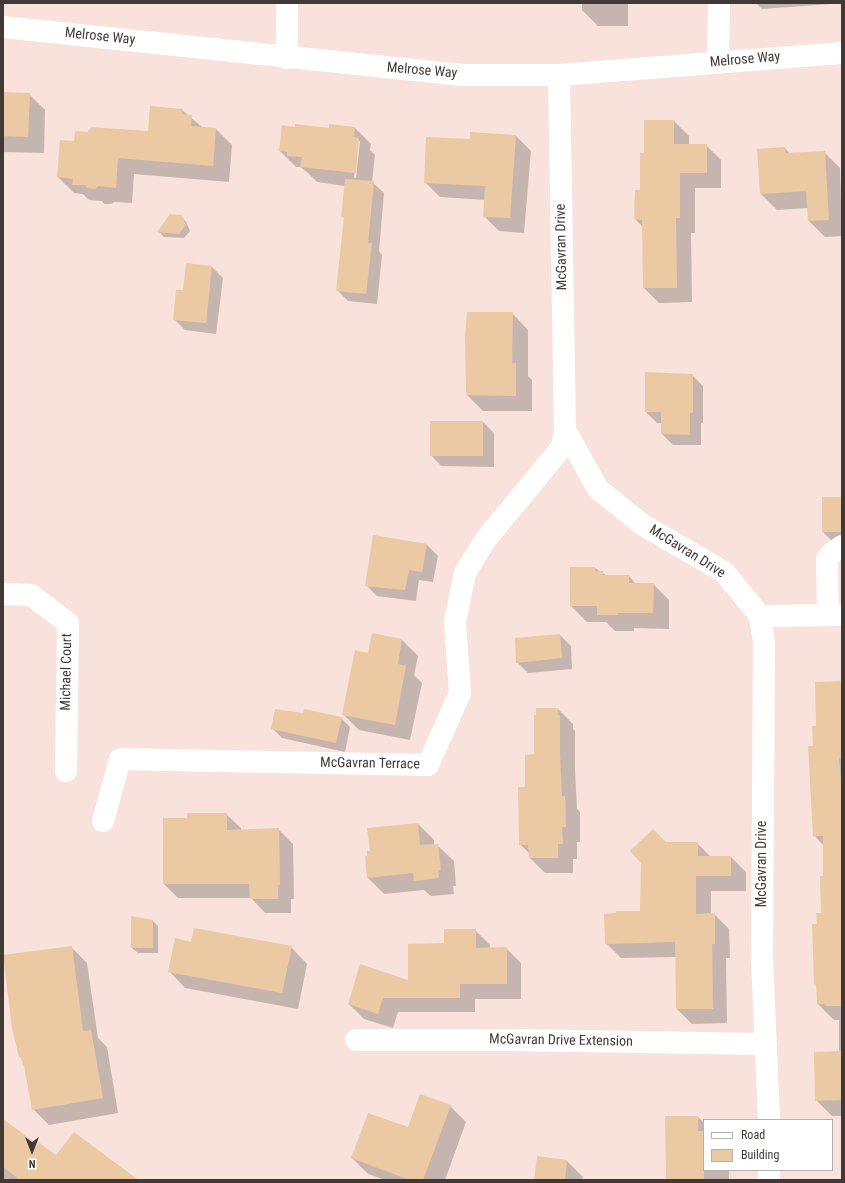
<!DOCTYPE html>
<html>
<head>
<meta charset="utf-8">
<style>
  body { margin:0 }
  #map { position:relative; width:845px; height:1183px; overflow:hidden; background:#f8e2db; font-family:"Roboto Condensed",sans-serif }
  canvas { display:block }
  .frame { position:absolute; inset:0; border:4px solid #413936; pointer-events:none }
  .legend { position:absolute; left:703px; top:1119px; width:130px; height:52px; box-sizing:border-box; background:#fff; border:1px solid #b3b0af; margin:0; padding:5px 7px; list-style:none; font-size:12px; color:#413936 }
  .legend li { display:flex; align-items:center; gap:8px; height:20px }
  .legend b { width:20px; border:1px solid #b3b0af }
  .north { position:absolute; left:12px; top:1131px; width:40px; height:40px; -webkit-text-stroke:3px #fff; paint-order:stroke; rotate:180deg; font-size:11px; font-weight:700; line-height:16px; text-align:center; color:#413936 }
  .north::after { content:''; display:block; margin:auto; width:14px; height:18px; background:#413936; clip-path:polygon(50% 0,100% 100%,50% 72%,0 100%) }
</style>
</head>
<body>
<div id="map">
<canvas width="845" height="1183"></canvas>
<div class="frame"></div>
<ul class="legend">
<li><b style="height:5px;background:#fff"></b>Road</li>
<li><b style="height:11px;background:#ebcaa3"></b>Building</li>
</ul>
<div class="north">N</div>
</div>
<script>
const context = document.querySelector('canvas').getContext('2d');
context.lineJoin = 'round';
function paint(path, color) { context.fillStyle = color; context.fill(path, 'evenodd'); }
const shape = rows => new Path2D(rows.map(r => 'M' + r).join(''));
function stroke(path, color, width, dash) { context.strokeStyle = color; context.lineWidth = width; context.lineCap = dash ? 'butt' : 'round'; context.setLineDash(dash || []); context.stroke(path); }
function drawText(font, color, halo, rows, align = 'center') {
  context.font = font + ' "Roboto Condensed",sans-serif'; context.lineWidth = 3; context.setLineDash([]); context.textBaseline = 'middle'; context.strokeStyle = halo; context.fillStyle = color; for (const [text, x, y, turn = 0] of rows) {
    context.save(); context.translate(x, y); context.rotate((+turn || 0) * Math.PI / 180); context.textAlign = isNaN(turn) ? turn : align; if (halo) context.strokeText(text, 0, 0); context.fillText(text, 0, 0); context.restore();
  }
}
paint(shape([
  [582,3,628,3,628,26,598,26,582,10],
  [756,3,831,3,831,4,762,9],
  [3,93,29,94,45,110,44,153,3,152],
  [182,110,203,128,216,129,232,145,229,182,134,174,132,203,114,202,111,204,104,204,102,201,89,200,83,194,74,193,58,177,75,142,149,132],
  [674,121,689,136,689,145,706,145,721,160,721,188,695,188,695,233,691,233,692,302,659,303,644,288,643,227,635,219,641,191,645,154],
  [355,128,371,144,370,150,375,155,372,182,384,193,379,251,382,255,377,304,348,301,337,290,345,219,342,216,345,186,317,182,307,172,300,167,296,167,280,151,330,129],
  [358,141,360,141,356,178,354,178],
  [516,136,531,151,524,233,499,231,484,216,485,200,440,197,425,182,471,140],
  [785,148,790,154,824,152,840,168,842,236,825,237,809,221,808,208,777,210,761,194],
  [181,216,186,222,190,231,184,238,164,237,159,232],
  [212,267,223,278,216,334,185,330,174,319,184,292],
  [512,313,528,330,528,376,532,380,532,411,483,411,467,395],
  [646,373,692,375,703,386,703,423,701,423,701,445,673,445,662,434,662,423,657,423,646,412],
  [431,422,483,422,494,433,494,467,441,466,431,455],
  [841,483,842,547,838,547,823,532,823,498,841,498],
  [427,545,438,556,433,582,419,580,416,601,377,596,366,585],
  [595,568,607,576,629,576,636,584,653,584,669,600,669,629,634,628,634,631,615,631,606,622,587,622,571,606],
  [373,635,402,640,418,656,414,675,422,683,410,740,359,730,343,714,369,654],
  [560,635,571,646,572,669,528,673,517,662],
  [842,682,842,1116,832,1116,816,1100,839,1052,839,1020,834,1020,818,1004,818,986,815,984,818,925,822,914,824,877,824,846,814,835,809,747,814,747,817,727],
  [558,709,573,724,573,729,575,731,575,770,577,809,580,812,580,842,577,842,577,859,573,859,573,873,545,873,530,858,530,854,520,844,526,788,535,755],
  [341,718,350,727,345,752,282,738,273,729],
  [226,814,241,828,241,830,279,830,293,844,294,899,291,899,291,913,265,913,251,898,178,898,164,884,164,819,188,819],
  [418,824,434,840,434,845,437,845,454,861,456,886,453,886,454,894,431,896,424,890,384,894,368,878,371,852],
  [666,843,697,843,711,857,731,857,746,872,746,891,711,891,711,914,714,914,729,929,730,958,726,958,727,1023,692,1024,677,1009,676,957,621,958,606,943,641,912],
  [153,921,158,926,158,953,138,953,132,948],
  [475,930,490,945,490,949,506,948,521,963,521,999,475,999,475,1012,398,1012,393,1028,364,1019,349,1004,409,981,445,944],
  [192,943,291,947,307,964,298,1009,185,988,169,971],
  [71,947,87,963,98,1038,107,1047,118,1113,49,1125,33,1109,26,1068,20,1056],
  [450,1106,466,1122,445,1180,385,1180,368,1174,352,1158],
  [698,1117,704,1123,704,1170,729,1170,729,1180,667,1180],
  [3,1120,39,1147,56,1157,74,1133,138,1180,3,1180],
  [567,1161,583,1177,582,1180,535,1180]
]), '#0003');
paint(shape([
  [3,92,30,93,28,137,3,136],
  [150,106,183,109,182,114,192,115,191,126,216,128,213,166,118,158,116,188,98,186,95,189,87,188,85,185,72,185,73,179,57,177,60,140,74,141,75,131,88,132,88,130,90,130,91,127,148,131],
  [644,120,674,120,674,144,707,144,707,173,680,173,680,218,676,218,677,288,643,288,642,220,634,219,635,190,640,190,640,153,644,153],
  [295,124,329,128,329,124,355,127,354,137,359,138,356,173,300,167,302,157,287,156,287,152,279,151,282,125,295,127],
  [470,132,516,135,510,218,483,217,485,186,424,183,426,137,470,139],
  [785,147,786,153,825,151,829,220,808,221,806,191,760,194,757,149],
  [345,179,374,181,368,243,372,243,366,294,336,291,344,217,341,217],
  [170,214,181,215,186,225,179,234,157,232],
  [186,263,212,266,206,323,173,320,176,290,183,290],
  [467,312,513,312,512,363,516,363,516,396,466,395,465,337],
  [645,372,693,374,693,413,690,413,690,435,661,434,661,412,645,412],
  [430,421,483,421,483,456,430,456],
  [822,497,842,497,842,532,822,532],
  [373,535,427,544,422,572,409,570,405,590,365,586],
  [570,567,595,567,595,571,603,571,603,575,629,575,629,583,654,583,653,613,618,613,618,615,597,615,597,606,570,606],
  [372,633,402,639,398,664,406,666,395,725,342,715,355,650,368,653],
  [560,634,562,658,516,663,515,638],
  [842,681,842,758,839,758,842,795,842,1006,825,1006,824,1004,817,1004,816,984,814,984,812,924,817,924,816,913,821,913,820,876,823,876,823,836,813,836,808,746,813,746,812,726,816,726,815,682],
  [536,708,558,708,558,715,560,715,560,754,562,796,565,796,566,827,562,827,563,844,558,844,558,858,529,858,528,845,519,845,518,787,525,787,525,755,534,754,534,715,536,715],
  [275,709,303,713,304,709,342,717,336,743,271,729],
  [187,813,227,813,227,830,279,828,280,885,278,885,278,899,250,899,249,884,163,884,163,818,187,818],
  [418,823,420,845,438,844,441,870,438,870,439,878,414,881,413,873,367,878,365,856,367,856,367,851,370,851,367,828],
  [653,829,666,842,698,842,698,856,731,856,731,876,696,876,696,914,715,913,715,944,712,944,713,1009,676,1009,675,942,605,944,604,914,616,913,616,911,640,911,641,863,630,851],
  [131,916,153,920,153,948,131,948],
  [194,928,292,946,282,993,168,972,175,938,191,942],
  [444,929,476,929,476,948,507,947,507,984,460,984,460,998,383,998,378,1014,348,1004,360,964,408,980,408,944,444,943],
  [72,946,83,1031,91,1030,103,1098,32,1110,24,1066,23,1066,21,1056,19,1057,12,1028,3,955],
  [842,1051,842,1100,815,1101,814,1052],
  [420,1094,451,1105,423,1180,410,1180,351,1158,368,1113,408,1127],
  [665,1116,698,1116,698,1131,704,1131,704,1180,666,1180],
  [3,1119,38,1145,37,1141,56,1155,74,1132,138,1180,20,1180,3,1167],
  [537,1156,567,1160,565,1180,534,1180]
]), '#ebcaa3');
stroke(shape([
  [3,27,462,75,559,75,842,53],
  [287,58,287,3],
  [718,63,719,3],
  [559,75,565,430,598,489,643,525,724,572,760,616,764,643,762,958,769,1120],
  [3,594,31,595,68,623,66,771],
  [828,615,827,559,832,553,842,546],
  [760,616,842,615],
  [103,821,120,759,428,765,460,693,455,622,465,573,486,539,562,447,565,430],
  [356,1040,513,1040,766,1044],
  [769,1170,769,1180]
]), '#fff', 22);
drawText('14px', '#413936', '#fff', [
  ["Melrose Way",100,37,6],
  ["Melrose Way",745,60,-5],
  ["Melrose Way",422,71,5],
  ["McGavran Drive",562,247,-91],
  ["McGavran Drive",687,552,32],
  ["Michael Court",67,672,-89],
  ["McGavran Terrace",370,764,1],
  ["McGavran Drive",762,864,-90],
  ["McGavran Drive Extension",561,1041,1]
]);
</script>
</body>
</html>
